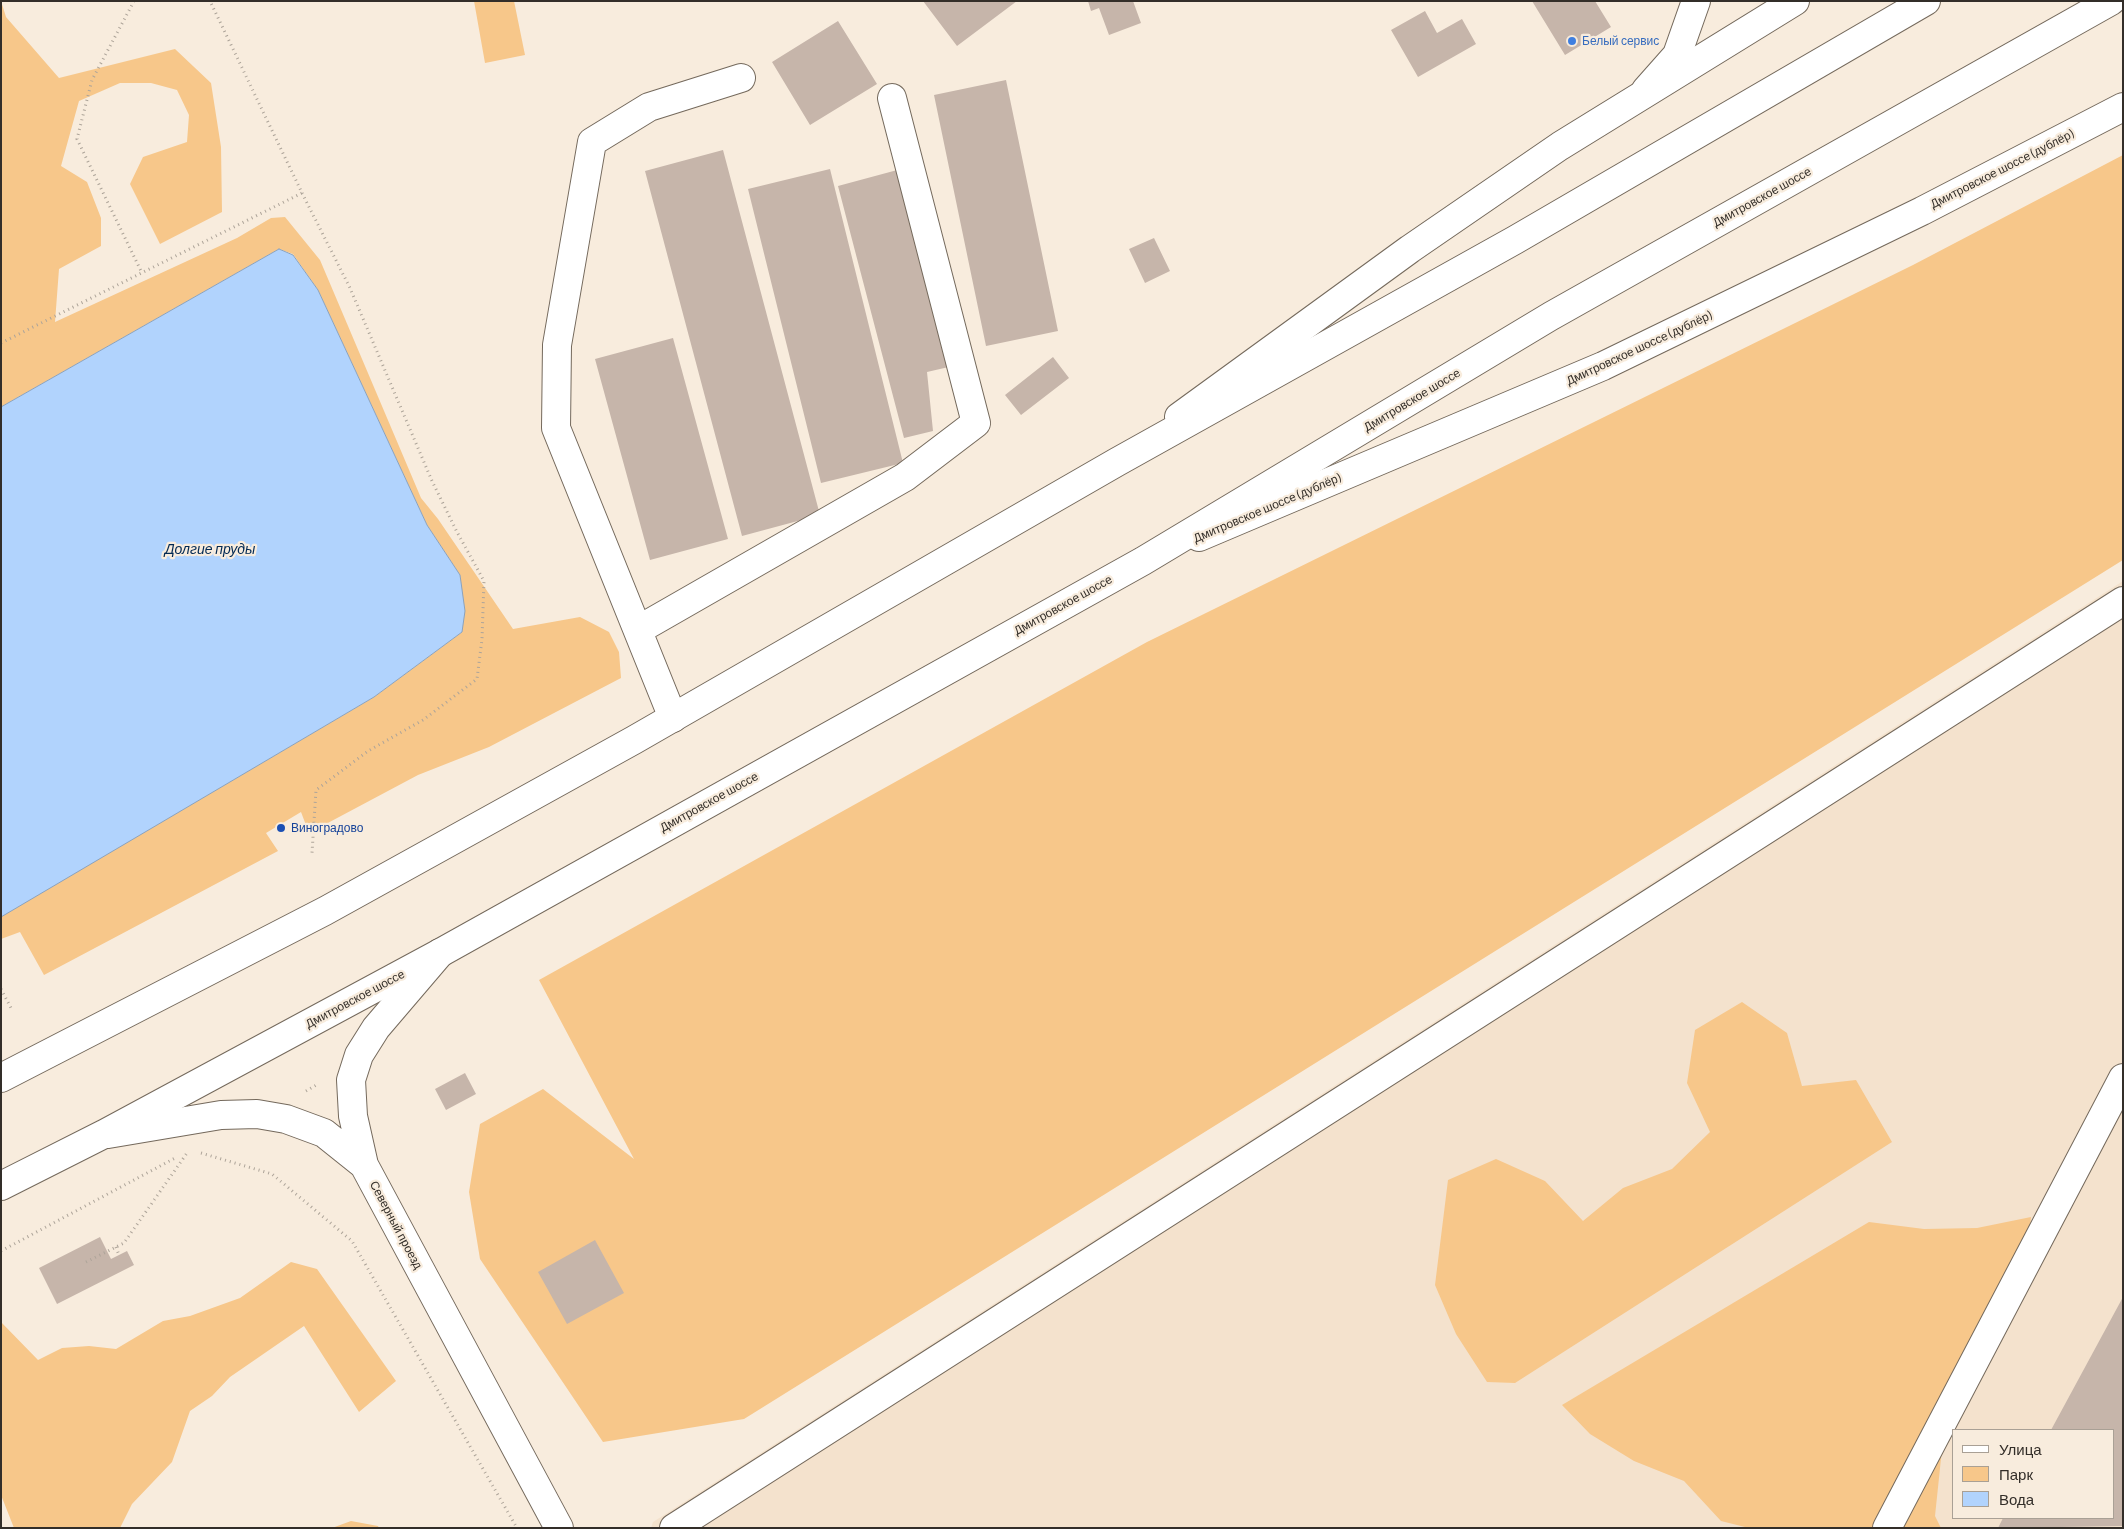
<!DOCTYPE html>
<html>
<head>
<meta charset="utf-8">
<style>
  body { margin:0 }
  #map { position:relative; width:2124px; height:1529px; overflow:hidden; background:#f8ecdd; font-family:Barlow,sans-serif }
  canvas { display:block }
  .frame { position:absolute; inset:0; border:2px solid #332e29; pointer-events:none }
  .legend { position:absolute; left:1952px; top:1429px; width:162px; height:90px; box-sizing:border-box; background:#f8ecdd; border:1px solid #a9a095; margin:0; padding:6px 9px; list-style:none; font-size:15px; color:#332e29 }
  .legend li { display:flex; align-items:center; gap:10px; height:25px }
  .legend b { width:25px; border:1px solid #a9a095 }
</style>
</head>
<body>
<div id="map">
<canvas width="2124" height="1529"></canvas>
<div class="frame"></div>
<ul class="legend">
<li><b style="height:6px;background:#fff"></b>Улица</li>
<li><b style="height:14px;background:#f7c78a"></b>Парк</li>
<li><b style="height:14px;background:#b1d3fd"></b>Вода</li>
</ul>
</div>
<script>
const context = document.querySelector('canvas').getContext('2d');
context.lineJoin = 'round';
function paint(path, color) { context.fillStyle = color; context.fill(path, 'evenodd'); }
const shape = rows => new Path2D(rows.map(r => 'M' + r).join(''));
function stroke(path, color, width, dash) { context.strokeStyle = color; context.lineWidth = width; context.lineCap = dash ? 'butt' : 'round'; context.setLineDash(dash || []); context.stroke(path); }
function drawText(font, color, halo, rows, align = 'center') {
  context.font = font + ' Barlow,sans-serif'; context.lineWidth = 4.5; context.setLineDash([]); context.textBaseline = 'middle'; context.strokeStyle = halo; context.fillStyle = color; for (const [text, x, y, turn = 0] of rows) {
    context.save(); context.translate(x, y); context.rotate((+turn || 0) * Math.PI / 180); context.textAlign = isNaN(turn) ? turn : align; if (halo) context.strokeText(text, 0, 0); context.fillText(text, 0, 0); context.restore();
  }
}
paint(shape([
  [2123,581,2123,1528,651,1528,653,1522],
  [1953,1430,2113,1430,2113,1518,1953,1518]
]), '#f4e2cd');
paint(shape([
  [1,1,6,17,59,78,175,49,211,83,221,147,222,212,160,244,130,184,143,157,187,142,189,115,177,90,151,83,120,83,79,101,61,166,87,182,101,218,101,246,59,269,55,322,237,238,271,218,285,217,320,260,421,498,438,519,513,629,580,617,609,632,619,652,621,678,489,747,418,775,309,833,301,812,266,833,278,851,44,975,20,932,1,939,1,916,374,697,462,632,460,575,427,525,318,290,293,254,279,249,1,407],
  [474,1,514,1,525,55,485,63],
  [2123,155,2123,560,744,1419,603,1442,480,1259,469,1192,480,1124,543,1089,634,1159,539,980,1147,642,1913,265],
  [1742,1002,1787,1033,1802,1086,1856,1080,1892,1142,1515,1383,1487,1382,1456,1334,1435,1285,1448,1180,1496,1159,1545,1181,1583,1221,1623,1188,1672,1169,1710,1132,1687,1083,1695,1030],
  [2031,1217,2026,1269,1946,1411,1935,1516,1941,1528,1749,1528,1721,1521,1684,1481,1634,1461,1590,1434,1562,1405,1869,1222,1924,1229,1977,1228],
  [291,1262,317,1269,396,1381,359,1412,304,1326,230,1377,212,1396,190,1411,172,1462,132,1504,120,1528,14,1528,1,1495,1,1322,38,1360,62,1348,89,1346,116,1349,163,1321,190,1316,240,1298],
  [351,1521,378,1526,379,1528,332,1528]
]), '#f7c78a');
const water = shape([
  [279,249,293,255,318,290,427,525,460,575,465,611,462,632,374,697,1,917,1,407,279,249]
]);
paint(water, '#b1d3fd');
stroke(water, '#8ba2bd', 1);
paint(shape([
  [923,1,1017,1,957,46],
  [1088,1,1133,1,1141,23,1109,35,1099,8,1091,11],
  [1532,1,1595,1,1611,27,1565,55],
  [1425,11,1437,33,1462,19,1476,44,1418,77,1391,30],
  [838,21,877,84,810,125,772,62],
  [1006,80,1058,331,986,346,934,95],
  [723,150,820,515,742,536,645,171],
  [830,169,903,463,821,483,748,189],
  [901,169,953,366,927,372,933,431,904,438,838,186],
  [1154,238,1170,271,1145,283,1129,249],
  [673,338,728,539,650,560,595,359],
  [1053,357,1069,378,1021,415,1005,395],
  [465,1073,476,1094,446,1110,435,1089],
  [100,1237,111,1259,127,1251,134,1265,57,1304,39,1268],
  [595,1240,624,1293,567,1324,538,1272],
  [2123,1297,2123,1526,1998,1528,2003,1518,2113,1518,2113,1430,2051,1430]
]), '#c6b5aa');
const minor = shape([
  [1646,90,1677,55,1696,1],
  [638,630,905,477,976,423,892,98],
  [673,718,556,428,557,345,592,142,649,107,741,78],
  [108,1134,221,1115,257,1114,286,1119,324,1133,364,1165,559,1528],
  [364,1165,353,1116,351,1080,359,1055,376,1028,440,953],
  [674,1528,2123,601],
  [1887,1528,2123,1078]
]);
const major = shape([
  [1179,417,1410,249,1560,146,1795,1],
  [1199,537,1603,366,1922,211,2123,107]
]);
const highway = shape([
  [1,1078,325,911,634,740,1117,462,1515,240,1926,1],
  [1,1186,104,1134,440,953,1143,561,1551,316,2111,1]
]);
stroke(minor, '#74695c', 30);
stroke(major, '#74695c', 30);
stroke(highway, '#74695c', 30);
stroke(shape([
  [134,1,92,80,77,139,142,273],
  [302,193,350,288,432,481,457,532,484,581,482,639,477,679,423,720,368,751,316,790,312,853],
  [1,343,302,193,210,1],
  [1,989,11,1008],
  [306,1091,318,1084],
  [201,1153,272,1174,352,1241,517,1528],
  [116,1247,119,1255],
  [1,1251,177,1157],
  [86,1262,124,1243,187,1153]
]), '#ada499', 3, [1, 4]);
stroke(minor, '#fff', 28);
stroke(major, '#fff', 28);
stroke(highway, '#fff', 28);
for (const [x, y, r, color] of [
  [1572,41,5,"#3f7fe0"],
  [281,828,5,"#1a4fb4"]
]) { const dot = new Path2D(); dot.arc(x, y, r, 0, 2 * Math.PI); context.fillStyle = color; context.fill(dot); stroke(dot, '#f8ecdd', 2); }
drawText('12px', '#366cbe', '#f8ecdd', [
  ["Белый сервис",1582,41]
], 'left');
drawText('12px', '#332e29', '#f8ecdd', [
  ["Дмитровское шоссе (дублёр)",2002,169,-27],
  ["Дмитровское шоссе",1762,197,-29],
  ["Дмитровское шоссе (дублёр)",1639,348,-25],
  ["Дмитровское шоссе",1412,400,-31],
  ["Дмитровское шоссе (дублёр)",1267,508,-23],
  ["Дмитровское шоссе",1063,605,-29],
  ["Дмитровское шоссе",709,802,-29],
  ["Дмитровское шоссе",355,999,-28],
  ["Северный проезд",396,1225,62]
]);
drawText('12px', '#164399', '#f8ecdd', [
  ["Виноградово",291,828]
], 'left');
drawText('italic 14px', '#022953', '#f8ecdd', [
  ["Долгие пруды",210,549]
]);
</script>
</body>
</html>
